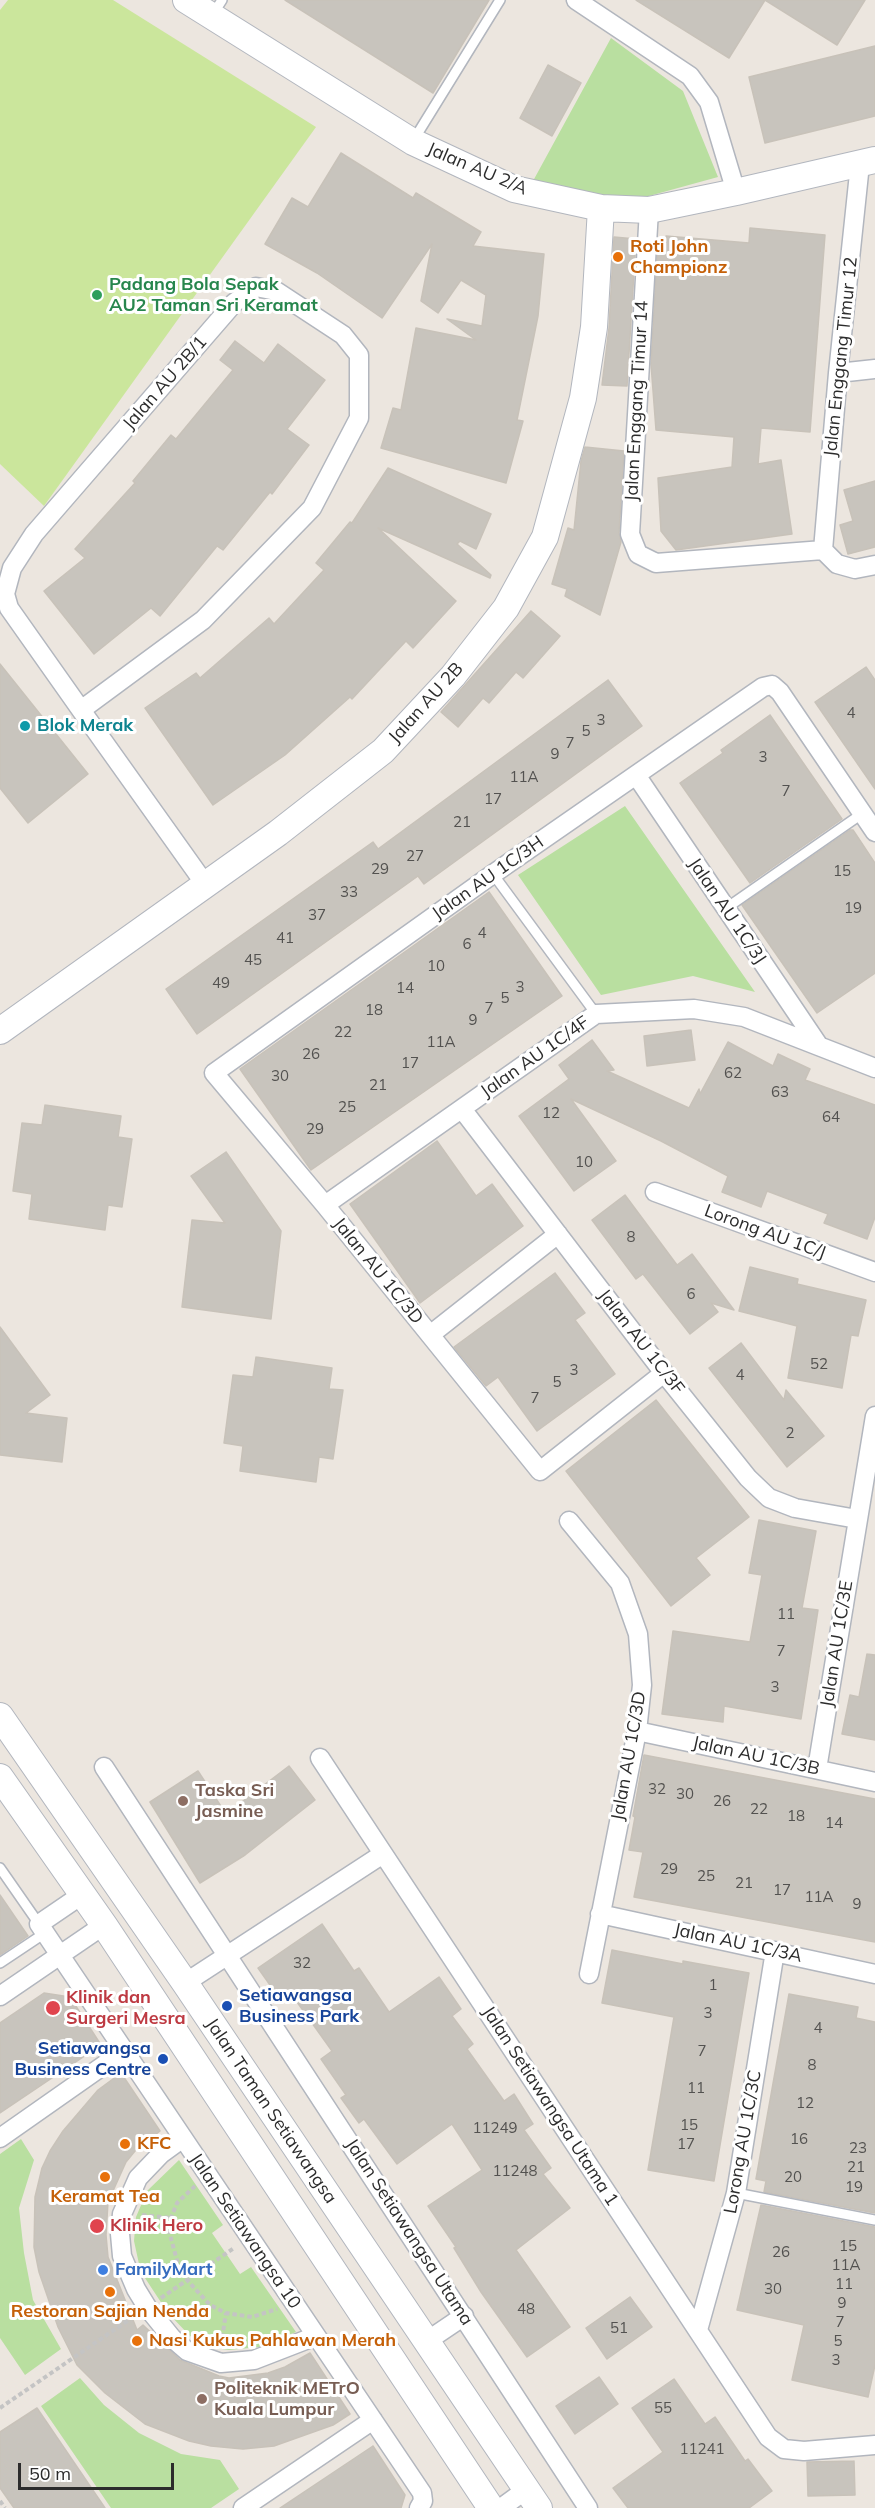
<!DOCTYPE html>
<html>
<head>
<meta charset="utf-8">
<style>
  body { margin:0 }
  #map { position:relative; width:875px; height:2508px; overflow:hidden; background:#ece6df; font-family:Mulish,sans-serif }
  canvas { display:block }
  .scale { position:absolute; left:18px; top:2463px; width:156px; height:27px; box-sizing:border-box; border:3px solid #2c2c2c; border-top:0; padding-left:8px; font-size:18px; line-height:21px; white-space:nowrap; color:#2c2c2c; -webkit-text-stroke:4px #fff; paint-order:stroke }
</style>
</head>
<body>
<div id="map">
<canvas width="875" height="2508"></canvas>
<div class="scale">50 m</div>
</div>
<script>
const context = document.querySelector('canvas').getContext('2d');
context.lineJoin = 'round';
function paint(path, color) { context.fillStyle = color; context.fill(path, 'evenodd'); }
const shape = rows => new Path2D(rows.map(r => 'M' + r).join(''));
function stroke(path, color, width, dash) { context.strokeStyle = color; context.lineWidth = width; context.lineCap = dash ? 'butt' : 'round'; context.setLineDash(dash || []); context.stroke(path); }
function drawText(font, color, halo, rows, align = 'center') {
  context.font = font + ' Mulish,sans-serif'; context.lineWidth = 6; context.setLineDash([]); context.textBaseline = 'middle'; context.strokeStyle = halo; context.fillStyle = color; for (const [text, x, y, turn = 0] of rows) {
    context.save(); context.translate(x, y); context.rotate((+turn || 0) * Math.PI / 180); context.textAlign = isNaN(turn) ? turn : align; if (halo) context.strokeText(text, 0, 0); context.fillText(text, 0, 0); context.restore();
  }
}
paint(shape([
  [611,38,683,91,718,177,627,202,533,181],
  [625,806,755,992,693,976,601,995,518,875],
  [21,2139,34,2160,19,2208,24,2253,33,2300,61,2349,25,2375,0,2338,0,2154],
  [179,2160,223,2225,212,2233,240,2274,251,2267,296,2332,259,2347,229,2350,215,2348,190,2336,168,2313,145,2278,139,2264,134,2241,136,2217,147,2191],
  [80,2378,104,2405,139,2433,181,2454,220,2460,239,2489,211,2508,111,2508,41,2406]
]), '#b9dfa0');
paint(shape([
  [8,0,113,0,316,127,44,506,0,464,0,10]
]), '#cbe69c');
const building = shape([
  [285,0,489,0,433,93,285,0],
  [636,0,865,0,837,45,765,0,729,58,636,0],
  [875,46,875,116,765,143,749,77,875,46],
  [548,65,581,83,552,136,520,118,548,65],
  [341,153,413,198,416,193,481,232,473,246,544,254,538,316,517,420,523,421,506,483,381,448,393,408,401,410,416,328,476,340,447,319,482,326,486,295,461,280,438,313,421,301,432,244,382,318,317,273,265,244,292,198,308,207,341,153],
  [750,228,825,235,810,432,761,428,758,464,781,460,792,534,676,550,661,531,658,478,732,467,734,437,656,430,651,364,658,240,666,241,666,236,749,243,750,228],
  [614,237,636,239,627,386,602,385,609,328,614,237],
  [235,341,264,363,278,344,325,380,287,429,309,445,272,494,270,492,223,550,217,546,160,616,151,608,94,654,44,591,85,558,75,549,135,483,133,481,171,435,176,439,233,370,220,360,235,341],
  [585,447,624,451,619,533,621,542,600,615,565,596,567,589,552,584,568,528,574,530,581,461,585,447],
  [388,468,491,514,476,549,460,541,457,544,491,575,490,578,378,528,456,601,413,648,406,641,352,699,350,697,285,755,213,805,145,708,196,673,200,678,269,618,274,624,324,570,316,563,350,522,352,523,388,468],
  [875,481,875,547,848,554,840,525,853,521,844,490,875,481],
  [531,611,560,636,523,678,516,672,489,703,483,698,458,727,441,712,531,611],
  [0,664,88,774,28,823,0,788,0,664],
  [866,667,875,680,875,789,815,702,866,667],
  [608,680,642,726,424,884,418,876,197,1034,166,989,373,842,378,849,608,680],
  [770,715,842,819,750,883,680,783,723,753,721,750,770,715],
  [850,830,853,830,875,863,875,973,817,1013,742,905,850,830],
  [489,892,562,996,311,1170,240,1069,489,892],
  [691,1030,695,1060,647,1066,644,1036,691,1030],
  [592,1040,614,1070,607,1071,689,1108,699,1089,700,1094,728,1042,773,1066,778,1054,810,1069,805,1080,875,1105,875,1217,867,1239,824,1223,828,1214,767,1191,761,1207,722,1192,728,1176,661,1141,571,1099,616,1161,574,1191,519,1116,569,1079,559,1065,592,1040],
  [45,1105,121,1116,118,1137,132,1139,122,1207,108,1205,105,1230,29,1219,32,1194,13,1191,22,1123,42,1125,45,1105],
  [437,1141,476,1196,492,1184,523,1226,420,1303,350,1204,437,1141],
  [226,1152,281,1231,271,1319,182,1307,192,1220,225,1223,191,1176,226,1152],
  [625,1195,677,1265,692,1254,734,1310,711,1303,718,1312,690,1334,643,1274,636,1279,592,1220,625,1195],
  [750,1267,798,1279,797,1284,866,1300,858,1336,851,1335,842,1388,788,1378,797,1326,739,1311,750,1267],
  [555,1273,585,1313,575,1320,615,1374,537,1431,498,1377,486,1386,454,1347,555,1273],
  [0,1327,50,1395,26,1413,67,1418,62,1462,0,1455,0,1327],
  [741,1343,784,1400,786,1390,824,1436,787,1467,709,1368,741,1343],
  [256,1357,332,1368,329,1389,343,1390,333,1459,319,1457,316,1482,240,1471,243,1446,224,1443,233,1375,253,1377,256,1357],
  [656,1400,749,1517,696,1558,710,1575,671,1606,566,1471,656,1400],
  [759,1520,816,1531,802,1608,818,1610,801,1719,724,1706,723,1722,662,1714,673,1631,750,1642,762,1575,749,1573,759,1520],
  [867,1654,875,1655,875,1740,842,1734,850,1695,859,1697,867,1654],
  [644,1755,875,1799,875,1942,634,1897,643,1852,629,1850,635,1817,633,1816,644,1755],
  [289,1766,315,1800,245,1855,200,1883,150,1802,198,1771,226,1814,289,1766],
  [0,1895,28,1936,0,1955,0,1895],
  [322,1924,354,1971,359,1968,389,2012,439,1977,461,2009,452,2016,473,2044,467,2049,504,2101,514,2094,533,2124,524,2130,551,2168,543,2174,570,2208,516,2250,570,2327,527,2357,481,2292,454,2248,456,2247,428,2206,482,2170,452,2124,397,2164,364,2119,359,2123,341,2098,346,2095,321,2059,332,2051,292,1995,282,2002,258,1968,322,1924],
  [612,1950,683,1964,683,1961,749,1973,714,2181,648,2170,674,2017,602,2003,612,1950],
  [44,1993,70,1997,101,2045,0,2113,0,2023,44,1993],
  [789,1994,858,2007,856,2018,875,2022,875,2213,764,2192,766,2181,756,2179,789,1994],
  [121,2073,160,2131,135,2151,126,2162,108,2202,106,2235,108,2257,137,2330,143,2325,180,2360,219,2376,229,2378,268,2373,285,2367,310,2353,350,2414,333,2425,274,2446,243,2449,211,2446,189,2441,145,2424,105,2393,77,2365,58,2327,39,2272,34,2247,35,2197,42,2168,50,2151,63,2131,98,2090,121,2073],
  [761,2205,875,2227,875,2365,868,2397,792,2380,804,2325,737,2310,761,2205],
  [630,2297,652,2327,607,2359,586,2328,630,2297],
  [599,2377,618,2404,575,2434,556,2406,599,2377],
  [674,2379,705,2424,715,2417,745,2461,748,2459,772,2491,749,2508,628,2508,613,2488,663,2452,632,2408,674,2379],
  [37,2408,105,2508,14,2508,0,2488,0,2432,37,2408],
  [373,2446,405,2495,401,2508,280,2508,373,2446],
  [854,2461,855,2495,808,2496,807,2462,854,2461]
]);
paint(building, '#c8c4bd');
stroke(building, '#c8c2b9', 1.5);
const lane = shape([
  [213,14,222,0],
  [413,141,500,0],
  [493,874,596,1014],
  [725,909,863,813],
  [0,1868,39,1924],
  [0,1963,45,1933],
  [736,2193,875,2220]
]);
const street = shape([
  [576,0,690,76,709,102,736,192],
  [649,210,630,534,638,554,656,563,823,550,837,564,855,569,875,565],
  [838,373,875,369],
  [823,550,838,373,860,164],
  [81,710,203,620,312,508,359,418,359,355,343,335,276,291,256,287,234,303,34,534,12,568,5,594,9,608,81,710,205,884],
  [636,775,819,1046],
  [462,1109,664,1373,748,1478,769,1498,795,1508,857,1519],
  [655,1192,875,1272],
  [325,1205,596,1014,694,1009,744,1017,875,1068],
  [430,1335,558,1234],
  [664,1373,540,1471,325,1205,214,1073,493,874,763,687,772,685,780,692,875,832],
  [569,1521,620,1583,638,1634,642,1685,637,1731,589,1974],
  [637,1731,875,1782],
  [320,1758,768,2437,784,2449,804,2451,875,2445],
  [104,1767,588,2508],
  [817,1769,875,1416],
  [83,1894,39,1924,422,2493,423,2501,419,2508],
  [600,1914,875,1974],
  [185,1983,383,1854],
  [0,1996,104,1925],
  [0,2138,124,2051],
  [183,2138,161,2154,138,2178,122,2214,120,2234,122,2256,136,2289,147,2307,172,2338,187,2351,221,2363,254,2360,316,2336],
  [698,2330,736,2193,775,1951],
  [427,2341,464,2316],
  [243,2508,373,2420],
  [501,2508,527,2489]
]);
const secondary = shape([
  [186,0,413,142,514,189,601,208,649,210,736,192,875,160],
  [0,1031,278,833,383,751,453,676,506,608,545,537,583,398,594,327,601,208],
  [0,1716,185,1983,539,2508],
  [0,1777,104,1925,491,2508]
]);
stroke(lane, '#b2b6be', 12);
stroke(street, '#b2b6be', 21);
stroke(secondary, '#b2b6be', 28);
stroke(shape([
  [195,2186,177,2203,171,2218,169,2231,178,2264,187,2280,210,2305,226,2313,252,2317,277,2309],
  [142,2215,171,2218],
  [161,2298,234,2248],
  [221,2345,226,2313],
  [0,2408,133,2317],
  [0,2501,5,2508]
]), '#c4c4c4', 4, [4.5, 3]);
stroke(lane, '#fff', 9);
stroke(street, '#fff', 18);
stroke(secondary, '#fff', 26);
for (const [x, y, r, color] of [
  [618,257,6,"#e8710a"],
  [97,295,6,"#2e9e5b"],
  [25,726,6,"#0f9aa8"],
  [183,1801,6,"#8d6e63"],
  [227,2006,6,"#1a4fb4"],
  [53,2008,8,"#e0444e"],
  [163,2059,6,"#1a4fb4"],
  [125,2144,6,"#e8710a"],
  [105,2177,6,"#e8710a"],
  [97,2226,8,"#e0444e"],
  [103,2270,6,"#3f7fe0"],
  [110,2292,6,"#e8710a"],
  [137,2341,6,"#e8710a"],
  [202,2399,6,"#8d6e63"]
]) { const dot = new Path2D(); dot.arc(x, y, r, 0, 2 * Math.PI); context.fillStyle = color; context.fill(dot); stroke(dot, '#fff', 2); }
drawText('15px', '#535250', null, [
  ["4",851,713],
  ["3",601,720],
  ["5",586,731],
  ["7",570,743],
  ["9",555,754],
  ["3",763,757],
  ["11A",524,777],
  ["7",786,791],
  ["17",493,799],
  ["21",462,822],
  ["27",415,856],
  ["29",380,869],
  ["15",842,871],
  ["33",349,892],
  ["19",853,908],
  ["37",317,915],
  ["4",482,933],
  ["41",285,938],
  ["6",467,944],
  ["45",253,960],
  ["10",436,966],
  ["49",221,983],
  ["3",520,987],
  ["14",405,988],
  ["5",505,998],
  ["7",489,1008],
  ["18",374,1010],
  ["9",473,1020],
  ["22",343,1032],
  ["11A",441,1042],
  ["26",311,1054],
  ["17",410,1063],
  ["62",733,1073],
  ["30",280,1076],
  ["21",378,1085],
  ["63",780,1092],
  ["25",347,1107],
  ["12",551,1113],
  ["64",831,1117],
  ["29",315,1129],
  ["10",584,1162],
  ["8",631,1237],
  ["6",691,1294],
  ["52",819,1364],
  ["3",574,1370],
  ["4",740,1375],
  ["5",557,1382],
  ["7",535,1398],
  ["2",790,1433],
  ["11",786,1614],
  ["7",781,1651],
  ["3",775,1687],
  ["32",657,1789],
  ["30",685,1794],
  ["26",722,1801],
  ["22",759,1809],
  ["18",796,1816],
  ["14",834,1823],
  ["29",669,1869],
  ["25",706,1876],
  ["21",744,1883],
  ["17",782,1890],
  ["11A",819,1897],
  ["9",857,1904],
  ["32",302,1963],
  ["1",713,1985],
  ["3",708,2013],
  ["4",818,2028],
  ["7",702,2051],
  ["8",812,2065],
  ["11",696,2088],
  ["12",805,2103],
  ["15",689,2125],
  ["11249",495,2128],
  ["16",799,2139],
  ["17",686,2144],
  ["23",858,2148],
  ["21",856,2167],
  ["11248",515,2171],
  ["20",793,2177],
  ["19",854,2187],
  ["15",848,2246],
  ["26",781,2252],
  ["11A",846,2265],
  ["11",844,2284],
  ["30",773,2289],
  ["9",842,2303],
  ["48",526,2309],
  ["7",840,2322],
  ["51",619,2328],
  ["5",838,2341],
  ["3",836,2360],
  ["55",663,2408],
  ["11241",702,2449]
]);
drawText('18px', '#2c2c2c', '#fff', [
  ["Jalan AU 2/A",477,169,23],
  ["Jalan Enggang Timur 12",841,357,-84],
  ["Jalan AU 2B/1",165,383,-49],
  ["Jalan Enggang Timur 14",637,401,-87],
  ["Jalan AU 2B",426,703,-48],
  ["Jalan AU 1C/3H",488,878,-35],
  ["Jalan AU 1C/3J",727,911,56],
  ["Jalan AU 1C/4F",535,1057,-35],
  ["Lorong AU 1C/J",765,1232,20],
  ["Jalan AU 1C/3D",378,1271,51],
  ["Jalan AU 1C/3F",641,1342,52],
  ["Jalan AU 1C/3E",837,1644,-81],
  ["Jalan AU 1C/3D",629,1756,-80],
  ["Jalan AU 1C/3B",756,1756,12],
  ["Jalan AU 1C/3A",738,1943,12],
  ["Jalan Setiawangsa Utama 1",550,2106,57],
  ["Jalan Taman Setiawangsa",271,2111,56],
  ["Lorong AU 1C/3C",743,2142,-80],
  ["Jalan Setiawangsa 10",245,2231,56],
  ["Jalan Setiawangsa Utama",409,2232,57]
]);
drawText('bold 18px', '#c56008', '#fff', [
  ["Roti John",630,247],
  ["Championz",630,268],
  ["KFC",137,2144],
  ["Keramat Tea",105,2197,"center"],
  ["Restoran Sajian Nenda",110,2312,"center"],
  ["Nasi Kukus Pahlawan Merah",149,2341]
], 'left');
drawText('bold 18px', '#27864d', '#fff', [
  ["Padang Bola Sepak",109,285],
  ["AU2 Taman Sri Keramat",109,306]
], 'left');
drawText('bold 18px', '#0d838f', '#fff', [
  ["Blok Merak",37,726]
], 'left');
drawText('bold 18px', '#785e54', '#fff', [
  ["Taska Sri",195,1791],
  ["Jasmine",195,1812],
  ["Politeknik METrO",214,2389],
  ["Kuala Lumpur",214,2410]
], 'left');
drawText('bold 18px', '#164399', '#fff', [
  ["Setiawangsa",239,1996],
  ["Business Park",239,2017],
  ["Setiawangsa",151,2049,"right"],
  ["Business Centre",151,2070,"right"]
], 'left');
drawText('bold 18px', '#be3a42', '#fff', [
  ["Klinik dan",66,1998],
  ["Surgeri Mesra",66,2019],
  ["Klinik Hero",110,2226]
], 'left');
drawText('bold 18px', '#366cbe', '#fff', [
  ["FamilyMart",115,2270]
], 'left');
</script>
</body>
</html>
